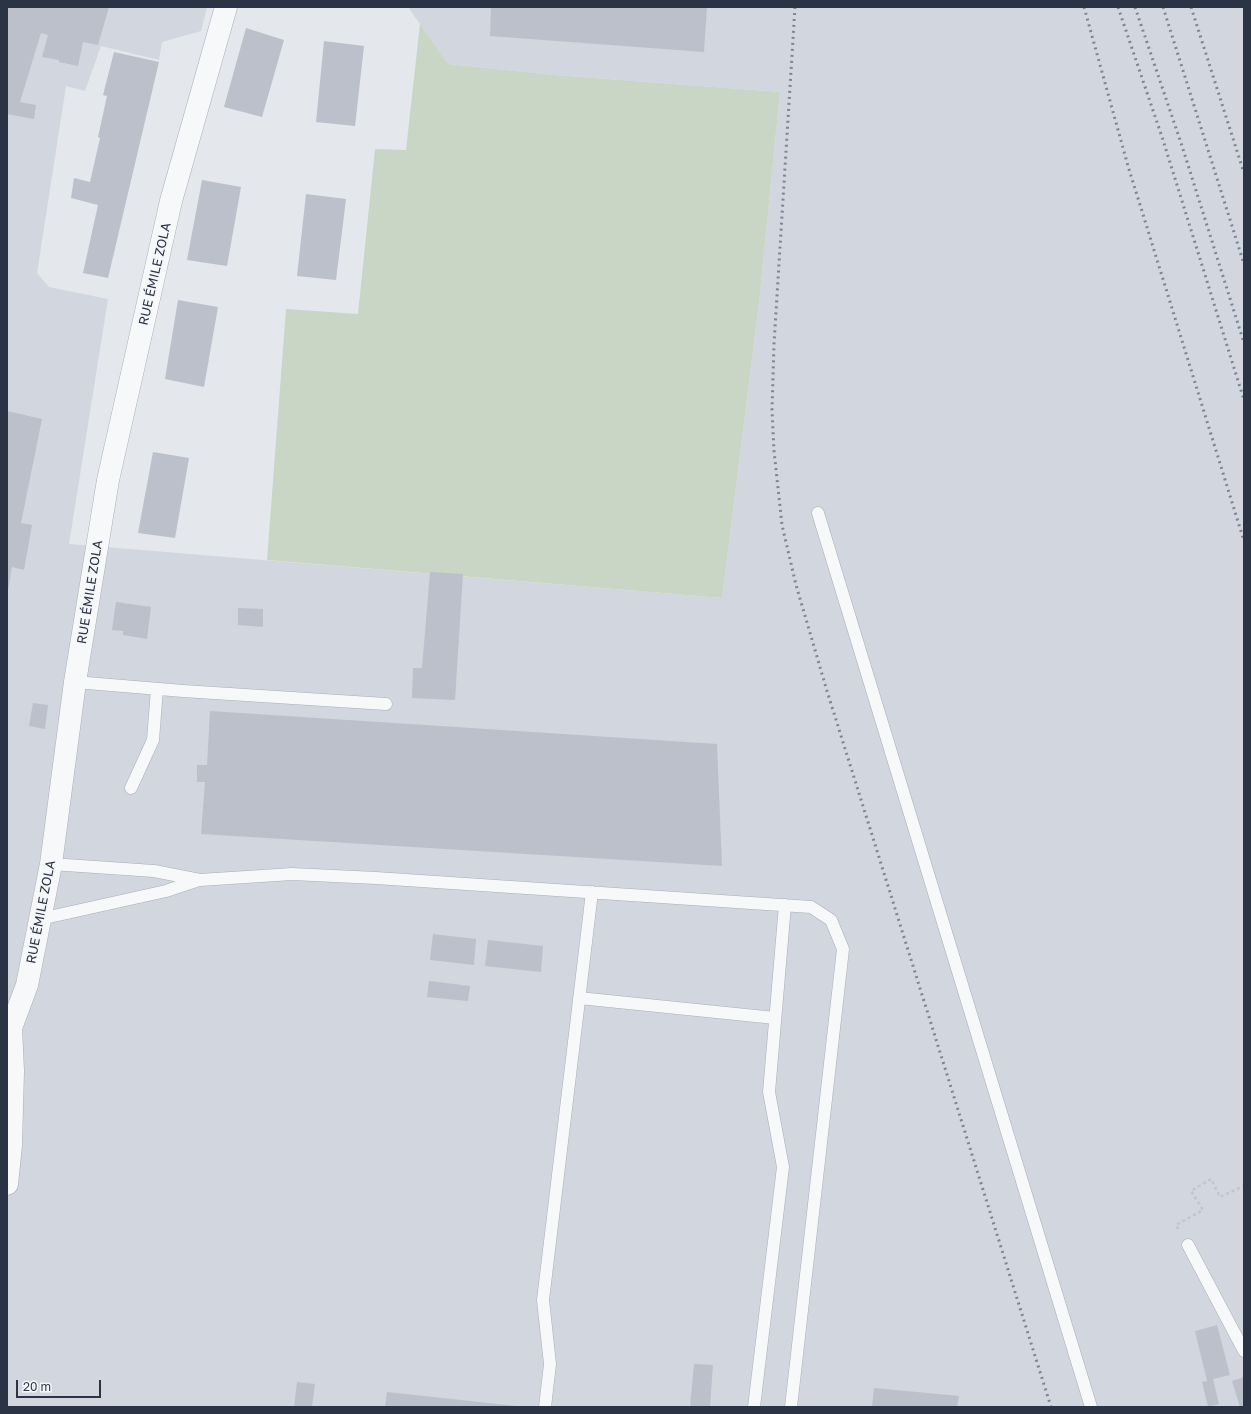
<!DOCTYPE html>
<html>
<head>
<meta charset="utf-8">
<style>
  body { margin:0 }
  #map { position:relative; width:1251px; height:1414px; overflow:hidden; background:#e4e7ec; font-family:"Golos Text",sans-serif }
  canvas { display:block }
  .frame { position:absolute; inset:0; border:8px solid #2b3445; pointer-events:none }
  .scale { position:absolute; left:16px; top:1380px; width:85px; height:18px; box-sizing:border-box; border:2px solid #2b3445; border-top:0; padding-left:5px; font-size:12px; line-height:14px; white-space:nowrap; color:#2b3445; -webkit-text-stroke:3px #f4f6f9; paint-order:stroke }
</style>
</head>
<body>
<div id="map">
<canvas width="1251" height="1414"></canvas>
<div class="frame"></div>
<div class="scale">20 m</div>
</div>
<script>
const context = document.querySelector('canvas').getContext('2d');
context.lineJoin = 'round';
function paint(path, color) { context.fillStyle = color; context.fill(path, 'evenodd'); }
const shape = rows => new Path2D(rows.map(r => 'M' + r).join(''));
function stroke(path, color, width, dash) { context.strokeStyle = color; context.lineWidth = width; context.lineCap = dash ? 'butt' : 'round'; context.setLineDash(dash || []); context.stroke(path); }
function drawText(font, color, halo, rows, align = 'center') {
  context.font = font + ' "Golos Text",sans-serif'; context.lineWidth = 3; context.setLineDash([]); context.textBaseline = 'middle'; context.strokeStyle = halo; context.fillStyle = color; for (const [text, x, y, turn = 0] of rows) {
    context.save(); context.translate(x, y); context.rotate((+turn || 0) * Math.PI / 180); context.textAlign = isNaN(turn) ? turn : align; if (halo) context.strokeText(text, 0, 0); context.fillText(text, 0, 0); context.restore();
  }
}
paint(shape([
  [7,7,207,7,201,31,162,42,159,60,101,46,85,91,66,86,37,273,49,287,108,299,69,544,722,598,759,303,780,92,554,75,448,64,408,7,1244,7,1244,1407,7,1407]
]), '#d2d6de');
paint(shape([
  [420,24,448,64,554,75,780,92,759,303,722,598,267,560,286,309,358,314,375,149,406,150]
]), '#c9d6c5');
paint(shape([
  [7,7,109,7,98,45,83,42,78,66,59,62,59,60,42,57,48,35,41,33,20,102,36,105,34,119,7,114],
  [491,7,707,7,704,52,490,36],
  [246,28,284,40,262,117,224,107],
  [324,41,364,46,355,126,316,122],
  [114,52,159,62,108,278,83,273,98,205,71,198,74,178,90,182,100,138,98,137,107,96,103,95],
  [202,180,241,187,227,266,187,260],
  [306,194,346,199,336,280,297,276],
  [178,300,218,307,204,387,165,379],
  [7,411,42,419,21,523,32,525,24,570,12,567,8,591],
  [153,452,189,458,175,538,138,533],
  [430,572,463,574,455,700,412,698,413,668,422,668],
  [116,602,151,607,147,639,123,635,123,631,112,630],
  [238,608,263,609,263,627,238,625],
  [33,703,48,705,45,729,29,726],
  [210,711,717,744,722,866,201,834,205,782,197,782,197,765,207,765],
  [433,934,476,939,474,965,430,960],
  [488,940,543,946,541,972,485,966],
  [429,981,470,986,468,1001,427,997],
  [1217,1325,1230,1375,1213,1379,1219,1404,1208,1407,1202,1382,1207,1381,1195,1331],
  [694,1364,713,1365,710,1407,690,1407],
  [1244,1377,1244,1406,1240,1407,1232,1381],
  [297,1382,315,1384,312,1407,294,1407],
  [874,1388,959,1396,957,1407,872,1407],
  [387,1392,516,1406,516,1407,385,1407]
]), '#bbc0ca');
const service = shape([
  [818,513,1091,1407],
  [75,682,183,691,386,704],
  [131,788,153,740,157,689],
  [51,864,154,871,200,880,292,874,376,878,811,907,831,920,843,949,791,1407],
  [40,919,166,891,199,880],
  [579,998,775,1018],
  [1188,1245,1244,1351],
  [545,1407,550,1364,543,1300,592,892],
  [754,1407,783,1167,769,1092,785,905]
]);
const tertiary = shape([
  [7,1184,11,1145,13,1071,11,1028,27,985,51,864,75,682,108,480,171,201,226,7]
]);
stroke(service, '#a9aeb7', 13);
stroke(tertiary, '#a9aeb7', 23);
stroke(shape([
  [1178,1229,1176,1225,1203,1210,1191,1191,1211,1179,1220,1197,1244,1186]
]), '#c2c5cb', 2.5, [3, 3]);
stroke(service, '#f7f8fa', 12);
stroke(tertiary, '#f7f8fa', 22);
stroke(shape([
  [795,7,774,344,772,410,774,451,782,525,796,585,827,691,1051,1407],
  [1084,7,1128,166,1244,541],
  [1118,7,1163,140,1244,400],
  [1135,7,1182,146,1244,343],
  [1163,7,1244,264],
  [1191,7,1244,173]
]), '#7d8696', 3, [2, 4]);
drawText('13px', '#2b3445', '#f4f6f9', [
  ["RUE ÉMILE ZOLA",155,274,-77],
  ["RUE ÉMILE ZOLA",90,592,-81],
  ["RUE ÉMILE ZOLA",41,912,-79]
]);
</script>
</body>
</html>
